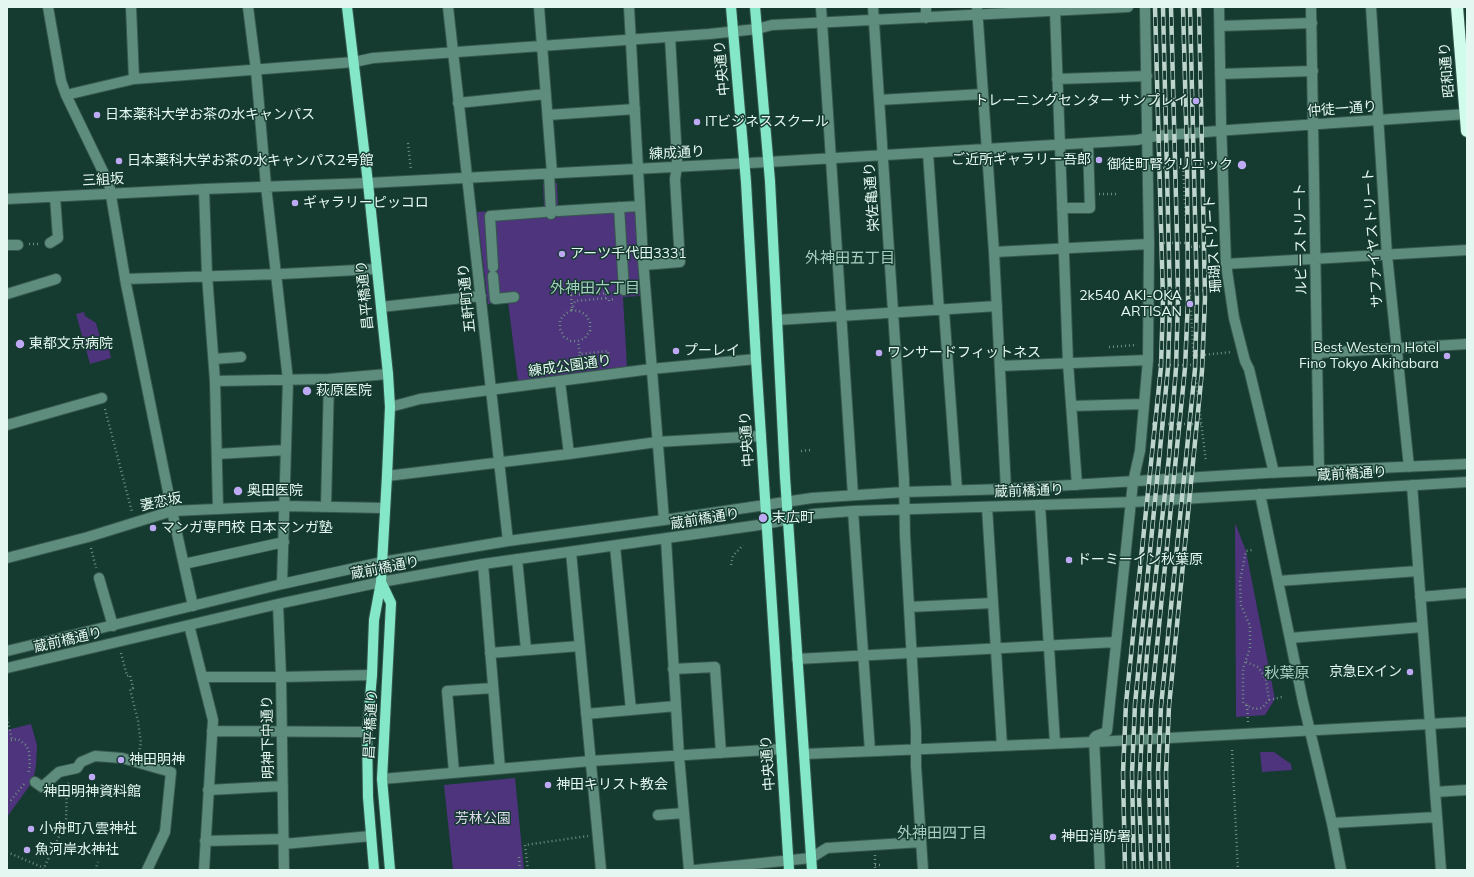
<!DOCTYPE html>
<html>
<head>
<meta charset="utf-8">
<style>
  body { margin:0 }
  #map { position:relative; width:1474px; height:877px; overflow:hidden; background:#153a2f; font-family:Mulish,sans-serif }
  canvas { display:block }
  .frame { position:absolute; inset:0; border:8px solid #e4f8f1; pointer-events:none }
</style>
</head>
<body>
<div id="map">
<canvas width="1474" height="877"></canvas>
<div class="frame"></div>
</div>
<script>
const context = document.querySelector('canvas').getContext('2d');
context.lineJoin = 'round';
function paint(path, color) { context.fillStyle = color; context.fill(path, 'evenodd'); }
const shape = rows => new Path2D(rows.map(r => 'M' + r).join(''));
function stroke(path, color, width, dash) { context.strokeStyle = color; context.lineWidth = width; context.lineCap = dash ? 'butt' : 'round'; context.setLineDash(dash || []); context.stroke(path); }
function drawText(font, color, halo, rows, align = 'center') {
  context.font = font + ' Mulish,"Noto Sans JP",sans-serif'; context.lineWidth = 3; context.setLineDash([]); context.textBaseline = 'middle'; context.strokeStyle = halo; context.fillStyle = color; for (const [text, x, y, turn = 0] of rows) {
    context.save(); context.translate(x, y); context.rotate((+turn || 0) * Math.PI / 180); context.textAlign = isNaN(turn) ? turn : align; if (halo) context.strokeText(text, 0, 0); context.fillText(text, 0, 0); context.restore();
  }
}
paint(shape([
  [557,183,558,206,634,201,640,296,623,297,627,367,518,381,508,302,488,304,477,212,544,207,543,184],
  [84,312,85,316,96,323,103,348,109,348,111,358,90,364,76,314],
  [1235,523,1246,551,1275,699,1265,715,1236,717],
  [31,724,37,745,36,766,33,781,7,817,7,730],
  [1260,752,1274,752,1291,764,1292,770,1262,772],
  [515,778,524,870,453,870,444,785]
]), '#4e337d');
const minor = shape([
  [48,7,61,81,66,95,109,184,126,284,172,511,193,606],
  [131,7,134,79],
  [248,7,256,70,266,186,288,380,282,584],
  [448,7,508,541],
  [539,7,552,173],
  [629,7,643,259,664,520],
  [821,7,853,495],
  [873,7,904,479,905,536,916,732,916,766,923,870],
  [926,7,926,18],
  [977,7,994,252,1006,489],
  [1219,7,1221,122,1226,264,1234,318,1245,361,1249,369,1274,473],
  [1311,7,1319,471],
  [1371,7,1387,255,1409,467],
  [1055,11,1068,363,1077,485],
  [1220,26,1312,23],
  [1220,74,1313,71],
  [1057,79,1147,76],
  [66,95,134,79,354,62,373,58,709,34,757,29,772,25,1128,7],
  [879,100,983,94],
  [458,103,546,94],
  [548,115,635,109],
  [928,153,939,310],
  [549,173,551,214],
  [204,189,207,275,215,381,218,509],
  [7,199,204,189,368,183,768,162,1137,140,1156,136,1230,130,1467,114],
  [619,207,624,290],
  [1062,208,1090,208,1088,143],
  [558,211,640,206],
  [50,243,58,238,55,197],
  [7,245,18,245],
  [994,252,1149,244],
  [1226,264,1467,250],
  [644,265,680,262,675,179,677,167,677,159,670,37],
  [493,267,490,216,544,212],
  [493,276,495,299,514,297],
  [125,279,281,274,377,269],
  [7,294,56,279],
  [381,307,481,296],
  [944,310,957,490],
  [777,320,997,306],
  [1317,353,1467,344],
  [214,359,241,357],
  [1000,366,1148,360],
  [215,381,329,379,388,374],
  [560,382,569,454],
  [1071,406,1144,404],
  [390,407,420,399,651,369,756,359],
  [7,425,102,398],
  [217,454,286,450],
  [387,476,569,454,657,442,761,436],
  [1412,485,1441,870],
  [1260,494,1303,702,1332,823,1341,870],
  [1040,505,1055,743],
  [326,507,329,379],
  [987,507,1002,746],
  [853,511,870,751],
  [666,539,679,756,689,870],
  [615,546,631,710],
  [571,552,601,870],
  [7,558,88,537,172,511,284,506,385,508],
  [517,559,526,649],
  [184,564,284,542],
  [483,564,500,769],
  [99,578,113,626],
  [1278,581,1418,571],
  [1420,597,1467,593],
  [278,604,281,677,284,870],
  [909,607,993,603],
  [189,625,213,720,204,870],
  [1290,638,1422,627],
  [7,651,282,584,382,562,508,541,664,520,812,498,904,492,1006,489,1266,473,1467,464],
  [490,653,580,646],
  [797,659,1116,642],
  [7,668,278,604,381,582,483,564,766,524,813,514,853,511,1132,502,1467,482],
  [673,669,715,667,721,753],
  [202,677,281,677,372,675],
  [586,714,676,706],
  [212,731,367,732],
  [804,754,1094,742,1467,722],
  [454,772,447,691,493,688],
  [382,779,591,761,781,749],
  [35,782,42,787,59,772,77,768,81,762,95,756,122,758,171,772,165,832,147,870],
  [208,790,283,786],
  [1435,792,1467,790],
  [658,815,684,813],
  [1332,823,1437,817],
  [205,841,284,839],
  [284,844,371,836],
  [695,870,811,858,827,848,921,842],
  [1100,870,1094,738,1096,736,1104,733,1107,731,1133,482,1140,451,1148,360,1149,244,1145,7]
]);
const major = shape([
  [347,7,368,183,388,374,390,407,387,476,381,582,374,620,372,675,367,732,368,797,374,870],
  [731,7,746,182,756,359,789,870],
  [755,7,770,181,785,477,812,870],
  [381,582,391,603,382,779,390,870]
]);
const highway = shape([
  [1457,7,1467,131]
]);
stroke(minor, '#36584e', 12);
stroke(major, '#36584e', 12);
stroke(highway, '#36584e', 14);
stroke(shape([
  [408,143,411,170],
  [1183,167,1194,365,1206,462],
  [1159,168,1212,166],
  [1099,194,1117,194],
  [1160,243,1187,243],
  [29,244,40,244],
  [1187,247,1215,246],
  [571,291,571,295,606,293,606,298,575,301,572,310,579,311,586,315,590,322,590,331,585,338,578,341,580,354],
  [1190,291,1219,290],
  [571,295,572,310,565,314,560,320,560,329,564,337,571,341,578,341],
  [609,301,609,300,614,299,614,297],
  [1109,347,1137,345],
  [1193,356,1232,352],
  [1158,365,1194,365],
  [577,368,580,354,608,351,609,358],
  [105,409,132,512],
  [1152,424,1202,424],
  [801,451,811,450],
  [742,465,746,465,745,459],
  [91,548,96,568],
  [731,565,733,556,743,545],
  [121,653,127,676,130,675,133,688,130,689,138,721,141,743,139,752],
  [1246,662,1258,667,1266,679,1269,700,1262,708,1254,709,1243,703,1243,669,1250,648,1250,626,1241,605,1240,581,1246,551,1252,550],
  [1269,700,1282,697],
  [1247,705,1248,722],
  [7,718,12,740],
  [7,741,18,739,26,745,29,751,30,766,28,774],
  [1232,750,1238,870],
  [7,798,11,800,24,784],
  [7,852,44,868],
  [875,855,875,870],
  [519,857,520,870],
  [875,865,883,865],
  [43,870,66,822,67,786,70,781],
  [95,870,98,862],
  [528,870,525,845,588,836]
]), '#6e8c83', 2.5, [1, 3]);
stroke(minor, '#5f8d7d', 10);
stroke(major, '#84e7c8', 10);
stroke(highway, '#d0fcec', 12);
const rail = shape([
  [1125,870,1123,773,1126,703,1161,367,1163,300,1155,7],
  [1134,870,1132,773,1135,704,1168,368,1170,300,1163,7],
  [1142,870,1139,796,1143,705,1147,654,1169,457,1176,368,1178,299,1177,238,1171,7],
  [1151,870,1149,773,1151,705,1185,368,1188,300,1187,155,1183,7],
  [1160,870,1158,773,1161,706,1195,369,1197,299,1190,7],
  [1168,870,1166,774,1169,706,1202,371,1205,298,1199,7]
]);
stroke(rail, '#bed5cd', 4.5);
stroke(rail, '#153a2f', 3, [9]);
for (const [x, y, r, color] of [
  [1196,101,4,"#bea9f4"],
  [97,115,4,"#bea9f4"],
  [697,122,4,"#bea9f4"],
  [1099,160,4,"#bea9f4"],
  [119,161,4,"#bea9f4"],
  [1242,165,5,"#bea9f4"],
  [295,203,4,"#bea9f4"],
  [562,254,4,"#bea9f4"],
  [1190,304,4,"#bea9f4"],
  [20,344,5,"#bea9f4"],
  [676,351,4,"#bea9f4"],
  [879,353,4,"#bea9f4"],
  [1447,356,4,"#bea9f4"],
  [307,391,5,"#bea9f4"],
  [238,491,5,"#bea9f4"],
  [763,518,5,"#bea9f4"],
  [153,528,4,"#bea9f4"],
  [1069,560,4,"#bea9f4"],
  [1410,672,4,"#bea9f4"],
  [121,760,4,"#bea9f4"],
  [92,777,4,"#bea9f4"],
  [548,785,4,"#bea9f4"],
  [31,829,4,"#bea9f4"],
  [1053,837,4,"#bea9f4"],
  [27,850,4,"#bea9f4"]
]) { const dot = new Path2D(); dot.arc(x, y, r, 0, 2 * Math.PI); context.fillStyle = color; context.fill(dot); stroke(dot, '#153a2f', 1.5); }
drawText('14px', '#e4f8f1', '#153a2f', [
  ["中央通り",722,68,-95],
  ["昭和通り",1447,70,-95],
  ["仲徒一通り",1342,109,-4],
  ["練成通り",677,153,-3],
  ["三組坂",103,180,-3],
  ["栄佐亀通り",872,197,-94],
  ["サファイヤストリート",1373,238,-94],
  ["ルビーストリート",1301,239,-91],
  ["珊瑚ストリート",1213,244,-94],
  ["昌平橋通り",365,295,-96],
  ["五軒町通り",467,298,-96],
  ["練成公園通り",570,366,-8],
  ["中央通り",747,439,-94],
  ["蔵前橋通り",1352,474,-3],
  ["蔵前橋通り",1029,491,-2],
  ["妻恋坂",161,502,-12],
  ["蔵前橋通り",705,519,-9],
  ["蔵前橋通り",385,568,-11],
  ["蔵前橋通り",68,640,-13],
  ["昌平橋通り",371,724,-87],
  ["明神下中通り",268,737,-91],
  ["中央通り",768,763,-94]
]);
drawText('14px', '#e4f8f1', '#153a2f', [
  ["トレーニングセンター サンプレイ",1188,101,"right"],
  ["日本薬科大学お茶の水キャンパス",105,115],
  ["ITビジネススクール",705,122],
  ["ご近所ギャラリー吾郎",1091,160,"right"],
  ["日本薬科大学お茶の水キャンパス2号館",127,161],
  ["御徒町腎クリニック",1233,165,"right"],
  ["ギャラリーピッコロ",303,203],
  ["アーツ千代田3331",570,254],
  ["2k540 AKI-OKA",1182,296,"right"],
  ["ARTISAN",1182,312,"right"],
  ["東都文京病院",29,344],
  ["Best Western Hotel",1439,348,"right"],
  ["Fino Tokyo Akihabara",1439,364,"right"],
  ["プーレイ",684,351],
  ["ワンサードフィットネス",887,353],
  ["萩原医院",316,391],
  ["奥田医院",247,491],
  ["末広町",772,518],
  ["マンガ専門校 日本マンガ塾",161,528],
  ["ドーミーイン秋葉原",1077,560],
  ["京急EXイン",1402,672,"right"],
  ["神田明神",129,760],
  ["神田キリスト教会",556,785],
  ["神田明神資料館",92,792,"center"],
  ["小舟町八雲神社",39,829],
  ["神田消防署",1061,837],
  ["魚河岸水神社",35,850]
], 'left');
drawText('14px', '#ded9ef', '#153a2f', [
  ["芳林公園",483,819]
]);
drawText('15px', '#a7cfc1', '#153a2f', [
  ["外神田五丁目",850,258],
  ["外神田六丁目",595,288],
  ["秋葉原",1287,673],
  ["外神田四丁目",942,833]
]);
</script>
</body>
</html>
